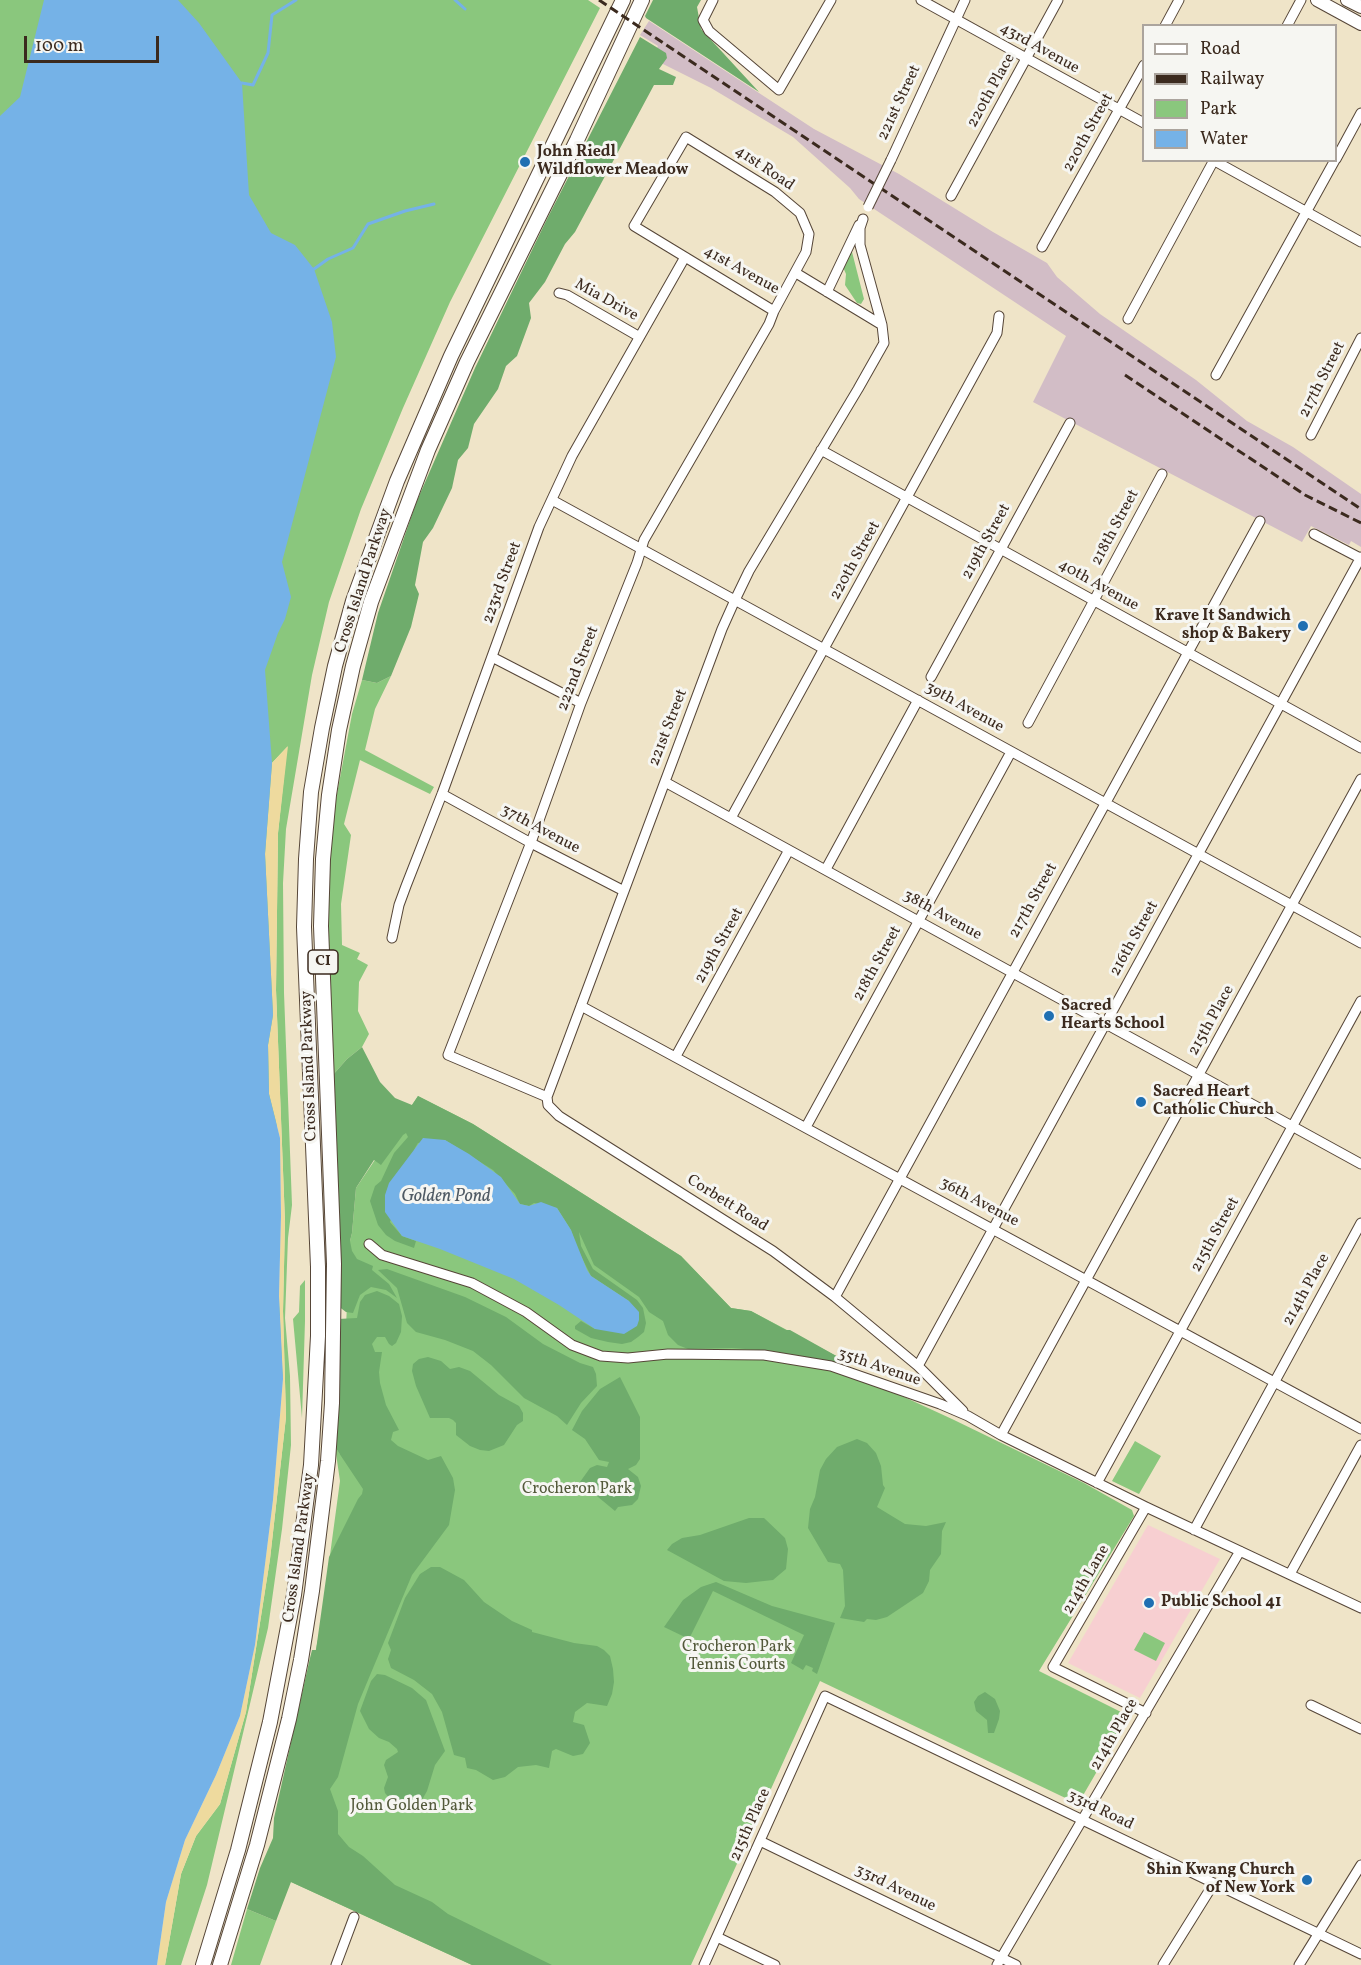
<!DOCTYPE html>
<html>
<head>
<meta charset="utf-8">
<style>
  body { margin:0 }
  #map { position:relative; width:1361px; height:1965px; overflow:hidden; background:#efe4c8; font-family:Vollkorn,serif }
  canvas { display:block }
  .legend { position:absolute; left:1142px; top:24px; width:195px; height:138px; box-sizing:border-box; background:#f6f6f2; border:2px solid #aba49d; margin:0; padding:8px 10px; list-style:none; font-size:18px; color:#3b2a1e }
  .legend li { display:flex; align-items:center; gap:12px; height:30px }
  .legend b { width:30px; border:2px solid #aba49d }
  .scale { position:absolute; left:24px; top:36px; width:135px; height:27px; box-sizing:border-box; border:3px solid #3b2a1e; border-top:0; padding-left:8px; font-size:18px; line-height:21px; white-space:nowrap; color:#3b2a1e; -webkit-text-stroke:4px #f6f6f2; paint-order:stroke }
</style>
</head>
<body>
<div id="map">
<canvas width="1361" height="1965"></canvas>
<ul class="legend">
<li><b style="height:8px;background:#fff"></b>Road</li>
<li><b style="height:8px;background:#3b2a1e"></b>Railway</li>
<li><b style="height:16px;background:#8ac77d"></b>Park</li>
<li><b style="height:16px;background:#75b2e7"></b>Water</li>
</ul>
<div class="scale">100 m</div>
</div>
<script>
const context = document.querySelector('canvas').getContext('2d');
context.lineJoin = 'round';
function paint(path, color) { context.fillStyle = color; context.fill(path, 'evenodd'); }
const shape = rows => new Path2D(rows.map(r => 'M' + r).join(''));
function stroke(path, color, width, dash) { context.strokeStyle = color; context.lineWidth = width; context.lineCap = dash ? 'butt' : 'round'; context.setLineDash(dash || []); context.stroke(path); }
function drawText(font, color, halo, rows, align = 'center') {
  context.font = font + ' Vollkorn,serif'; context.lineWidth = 6; context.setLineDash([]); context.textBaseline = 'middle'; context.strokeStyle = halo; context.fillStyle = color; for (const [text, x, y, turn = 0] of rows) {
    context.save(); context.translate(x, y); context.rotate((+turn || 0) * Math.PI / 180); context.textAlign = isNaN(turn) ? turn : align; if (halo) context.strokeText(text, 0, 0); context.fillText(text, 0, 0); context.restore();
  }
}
paint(shape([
  [1148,1525,1220,1559,1140,1698,1068,1663]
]), '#f7cfd1');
paint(shape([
  [649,21,814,129,899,174,993,232,1047,263,1057,277,1100,314,1196,380,1247,421,1293,447,1361,494,1361,547,1351,541,1349,545,1311,526,1302,542,1033,402,1066,336,859,199,850,188,793,137,711,88,651,58,658,46,640,35]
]), '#d2bdc6');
paint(shape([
  [0,0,77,0,0,219],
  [124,0,588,0,600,8,450,302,403,408,361,509,329,602,312,675,286,829,283,883,284,993,292,1205,288,1238,285,1318,290,1376,291,1445,282,1529,268,1628,207,1885,181,1965,165,1965,181,1874,196,1836,220,1804,246,1712,270,1559,286,1417,283,1311,285,1222,276,990,278,833,287,747,272,763,279,1296,283,1379,0,543],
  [851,248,864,299,861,304,857,303,845,285,846,274,843,267],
  [391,676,375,709,365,750,434,787,430,794,360,760,344,824,351,835,341,904,342,945,360,953,357,959,368,965,359,982,358,1011,369,1034,362,1047,347,1059,332,1076,326,929,333,815,352,714,362,680,377,683],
  [418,1096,473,1124,681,1256,731,1308,751,1311,840,1358,839,1362,851,1377,902,1396,952,1419,1084,1483,1132,1510,1134,1516,1039,1671,1121,1712,1125,1723,1078,1804,820,1681,691,1965,472,1965,267,1871,293,1764,320,1629,340,1481,335,1447,340,1454,350,1241,352,1233,356,1188],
  [305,1280,305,1321,302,1418,293,1319,299,1312,300,1286],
  [1135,1441,1161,1456,1139,1494,1112,1481],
  [1144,1632,1165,1643,1156,1661,1134,1650],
  [247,1909,276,1921,260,1965,231,1965]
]), '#8ac77d');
paint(shape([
  [653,0,701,0,697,7,701,29,759,92,646,18,645,16],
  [640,37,666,53,667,58,659,69,676,77,673,85,654,85,575,232,565,244,545,282,529,303,531,318,517,356,506,366,498,389,474,424,468,448,458,460,452,488,433,528,423,542,415,585,419,594,411,627,391,676,377,683,362,680,378,613,416,503,475,368,547,219],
  [362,1047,380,1082,395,1098,412,1105,418,1096,473,1124,681,1256,731,1308,751,1311,786,1330,790,1330,840,1358,838,1362,837,1363,772,1351,732,1348,688,1349,678,1345,668,1335,663,1321,649,1312,639,1297,594,1265,579,1232,581,1246,593,1269,637,1300,643,1308,646,1323,644,1332,638,1337,631,1342,622,1344,608,1342,591,1338,575,1329,575,1326,581,1321,595,1329,629,1301,591,1276,577,1248,571,1230,557,1208,534,1203,529,1206,520,1204,515,1194,493,1170,445,1140,418,1143,415,1148,390,1222,402,1236,416,1241,414,1248,395,1241,386,1235,378,1225,370,1201,375,1186,381,1181,394,1153,408,1137,406,1133,403,1135,381,1165,374,1160,356,1188,352,1233,350,1241,352,1251,357,1259,373,1266,372,1270,389,1284,397,1298,386,1290,371,1287,360,1295,353,1313,346,1312,338,1306,332,1076,347,1059],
  [387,1269,465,1297,506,1317,543,1344,580,1363,593,1367,596,1374,597,1386,581,1403,567,1425,557,1416,524,1398,491,1365,473,1351,445,1340,416,1332,407,1323,397,1288,378,1270],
  [377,1291,389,1296,399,1304,402,1316,401,1332,396,1343,392,1346,389,1344,385,1337,377,1337,372,1344,375,1352,382,1352,379,1372,380,1383,386,1405,399,1430,393,1432,391,1440,398,1446,428,1460,441,1456,453,1478,455,1490,449,1525,412,1575,358,1704,338,1777,330,1789,338,1811,338,1834,349,1847,363,1856,395,1885,432,1902,448,1914,552,1965,472,1965,291,1882,276,1921,247,1909,260,1868,273,1838,274,1818,310,1658,312,1650,316,1650,329,1557,358,1499,362,1494,363,1489,335,1447,338,1319,357,1318,360,1302,365,1295],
  [428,1357,441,1361,450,1369,459,1367,470,1371,499,1395,519,1406,523,1413,523,1421,517,1425,504,1445,489,1451,480,1450,470,1446,456,1435,456,1423,453,1420,449,1418,430,1418,416,1386,412,1371,413,1364,419,1359],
  [620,1377,640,1417,640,1459,636,1465,628,1469,638,1477,641,1486,638,1499,632,1505,618,1507,615,1511,580,1482,590,1468,597,1465,607,1467,609,1462,599,1460,585,1439,572,1430,582,1411,600,1389],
  [857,1439,867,1443,876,1453,881,1466,883,1485,885,1488,877,1507,905,1524,926,1526,946,1522,942,1531,941,1554,930,1570,929,1581,923,1593,887,1617,876,1620,867,1619,864,1622,840,1618,845,1606,843,1570,840,1564,828,1562,808,1528,810,1509,815,1497,820,1470,826,1459,837,1447],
  [749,1518,764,1518,785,1538,788,1549,786,1569,773,1580,746,1583,724,1581,667,1550,672,1544,682,1538,700,1535],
  [431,1567,440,1567,464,1580,484,1602,512,1621,532,1630,532,1632,574,1643,597,1646,604,1650,610,1656,613,1669,614,1682,612,1694,607,1706,587,1703,575,1712,573,1722,584,1725,590,1743,583,1754,573,1756,556,1749,552,1751,549,1768,536,1765,518,1767,505,1777,493,1780,476,1770,467,1768,465,1758,454,1755,442,1712,432,1694,414,1680,391,1668,388,1659,391,1650,388,1643,405,1598,420,1574],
  [716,1582,772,1606,835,1623,817,1674,812,1671,813,1668,806,1665,803,1670,791,1663,804,1635,713,1591,689,1639,664,1627,683,1600,701,1587],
  [377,1674,385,1675,412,1688,426,1700,445,1751,435,1765,427,1791,418,1807,413,1812,407,1811,391,1800,385,1793,384,1788,388,1777,384,1765,386,1760,398,1752,397,1749,389,1742,379,1738,369,1729,360,1711,371,1681],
  [985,1692,995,1699,1000,1711,999,1719,994,1733,988,1733,987,1720,976,1711,974,1702,978,1696]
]), '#6fac6c');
paint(shape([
  [288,746,278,833,276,990,285,1222,283,1311,286,1417,270,1559,246,1712,220,1804,196,1836,181,1874,165,1965,157,1965,166,1902,185,1840,216,1775,240,1716,255,1645,273,1500,283,1379,279,1296,281,1216,280,1138,269,1094,268,1045,273,1015,265,854,272,763]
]), '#eeda9e');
paint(shape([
  [44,0,178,0,199,23,242,83,249,195,271,233,295,245,314,269,332,322,336,357,282,562,291,597,285,619,278,633,265,670,272,763,265,854,273,1015,268,1045,269,1094,280,1138,281,1216,279,1296,283,1379,273,1500,255,1645,240,1716,216,1775,185,1840,166,1902,157,1965,0,1965,0,116,20,97],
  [423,1138,445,1140,469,1154,501,1177,520,1204,529,1206,541,1202,557,1208,571,1230,587,1270,591,1276,629,1301,639,1312,639,1320,637,1326,624,1334,595,1329,559,1305,514,1279,440,1249,402,1236,385,1212,385,1195,389,1183]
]), '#75b2e7');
stroke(shape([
  [455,0,465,9],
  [242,83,253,85,268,53,272,15,296,0],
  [314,269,328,259,353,248,368,224,405,211,434,204]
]), '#75b2e7', 3);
const minor = shape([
  [713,0,703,20,709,31,779,90,831,0],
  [921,0,1144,123],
  [1165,26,1179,0],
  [1287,26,1301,0],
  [1336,159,1361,113],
  [891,160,965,0],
  [1213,160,1361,242],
  [951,196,1058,0],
  [1042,247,1144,65],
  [796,273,882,325],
  [827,292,859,225],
  [559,293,567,295,638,336],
  [1128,319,1214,160],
  [1216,375,1335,160],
  [1311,435,1361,338],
  [821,450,1361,748],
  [552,500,1361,943],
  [1314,534,1360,558],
  [492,657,581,703],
  [931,677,1070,423],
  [1028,723,1162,474],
  [665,782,1361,1164],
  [442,794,531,843,624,891],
  [731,818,997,333,999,316],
  [826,869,918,700],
  [392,938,399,905,406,886,442,794,539,527,572,456,685,257],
  [581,1006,1361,1429],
  [676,1056,789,850],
  [547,1097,448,1055,533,837,581,703,637,563,644,540,769,324,774,311,806,252,809,234,800,213,775,192,686,137,634,226,774,311],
  [547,1097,722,629,735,600,749,571,858,389,884,343,882,325,860,245,860,228,863,219],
  [547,1097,548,1105,559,1116,773,1251,835,1297,918,1366,963,1411],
  [806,1127,1011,752],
  [369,1244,382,1255,472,1283,526,1312,572,1345,601,1356,628,1358,668,1354,764,1355,831,1366,940,1404,968,1416,1001,1435,1146,1507,1361,1608],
  [835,1297,1260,521],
  [918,1366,1361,557],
  [1001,1435,1361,779],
  [1097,1483,1361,1001],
  [1194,1530,1361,1223],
  [1290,1574,1361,1445],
  [1311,1705,1361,1729],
  [1146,1713,1053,1667,1146,1507],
  [760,1841,1016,1965],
  [717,1937,775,1965],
  [336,1965,354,1917],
  [704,1965,825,1696,1361,1954],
  [997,1965,1240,1551],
  [1163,1965,1214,1883],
  [1299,1965,1361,1865]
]);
const major = shape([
  [1317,0,1361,24],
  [1347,0,1361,7]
]);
const highway = shape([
  [203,1965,238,1850,270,1722,294,1595,311,1465,318,1336,318,1267,304,927,306,859,311,792,322,728,335,666,353,601,397,481,451,356,623,0],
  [220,1965,257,1845,289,1719,301,1660,312,1591,328,1461,332,1403,334,1264,321,926,323,859,329,795,339,730,353,666,371,602,428,450,467,362,577,140,642,0]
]);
stroke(minor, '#564638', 11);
stroke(major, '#564638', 14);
stroke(highway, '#564638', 16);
stroke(minor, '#fff', 9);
stroke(major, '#fff', 12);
stroke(highway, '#fff', 14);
stroke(shape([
  [599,0,1361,509],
  [1125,375,1305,495,1361,523]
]), '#3b2a1e', 3, [9, 4.5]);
const minorBridge = shape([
  [868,207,891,160]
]);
stroke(minorBridge, '#564638', 11, []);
stroke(minorBridge, '#fff', 9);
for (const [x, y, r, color] of [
  [525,162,6,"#1f6fb2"],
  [1303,626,6,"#1f6fb2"],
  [1049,1016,6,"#1f6fb2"],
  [1141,1102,6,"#1f6fb2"],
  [1149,1603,6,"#1f6fb2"],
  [1307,1880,6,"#1f6fb2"]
]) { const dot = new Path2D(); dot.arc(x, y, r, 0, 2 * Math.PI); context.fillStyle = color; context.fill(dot); stroke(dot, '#f6f6f2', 2); }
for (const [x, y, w] of [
  [323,962,30]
]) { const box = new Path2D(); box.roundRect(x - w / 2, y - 12, w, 24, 4.5); context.fillStyle = '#f6f6f2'; context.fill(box); stroke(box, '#3b2a1e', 1.5); }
drawText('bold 15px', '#3b2a1e', null, [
  ["CI",323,962]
]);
drawText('16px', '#3b2a1e', '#f6f6f2', [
  ["43rd Avenue",1039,49,29],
  ["220th Place",992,91,-61],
  ["221st Street",900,103,-65],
  ["220th Street",1089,133,-61],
  ["41st Road",764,169,34],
  ["41st Avenue",741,271,29],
  ["Mia Drive",606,301,29],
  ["217th Street",1323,380,-63],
  ["218th Street",1116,528,-62],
  ["219th Street",987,542,-61],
  ["220th Street",856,561,-61],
  ["Cross Island Parkway",364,581,-72],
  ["223rd Street",503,583,-70],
  ["40th Avenue",1098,586,29],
  ["222nd Street",579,669,-69],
  ["39th Avenue",964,708,29],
  ["221st Street",669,728,-69],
  ["37th Avenue",540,830,28],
  ["217th Street",1034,901,-61],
  ["38th Avenue",942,916,29],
  ["216th Street",1135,939,-61],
  ["219th Street",720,946,-61],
  ["218th Street",878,964,-61],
  ["215th Place",1212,1021,-61],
  ["Cross Island Parkway",310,1066,-92],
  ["36th Avenue",979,1203,28],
  ["Corbett Road",727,1204,32],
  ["215th Street",1216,1235,-61],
  ["214th Place",1307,1290,-61],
  ["35th Avenue",879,1368,19],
  ["Cross Island Parkway",300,1548,-82],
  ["214th Lane",1087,1580,-60],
  ["214th Place",1115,1735,-60],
  ["33rd Road",1100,1811,26],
  ["215th Place",751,1825,-66],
  ["33rd Avenue",895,1889,26]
]);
drawText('bold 16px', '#3b2a1e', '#f6f6f2', [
  ["John Riedl",537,153],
  ["Wildflower Meadow",537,171],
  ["Krave It Sandwich",1291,617,"right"],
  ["shop & Bakery",1291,635,"right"],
  ["Sacred",1061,1007],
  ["Hearts School",1061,1025],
  ["Sacred Heart",1153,1093],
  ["Catholic Church",1153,1111],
  ["Public School 41",1161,1603],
  ["Shin Kwang Church",1295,1871,"right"],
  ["of New York",1295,1889,"right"]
], 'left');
drawText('16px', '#53593a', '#f6f6f2', [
  ["Crocheron Park",577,1490],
  ["Crocheron Park",737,1648],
  ["Tennis Courts",737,1666],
  ["John Golden Park",412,1807]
]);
drawText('italic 18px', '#4f5a64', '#f6f6f2', [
  ["Golden Pond",446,1198]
]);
</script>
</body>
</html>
